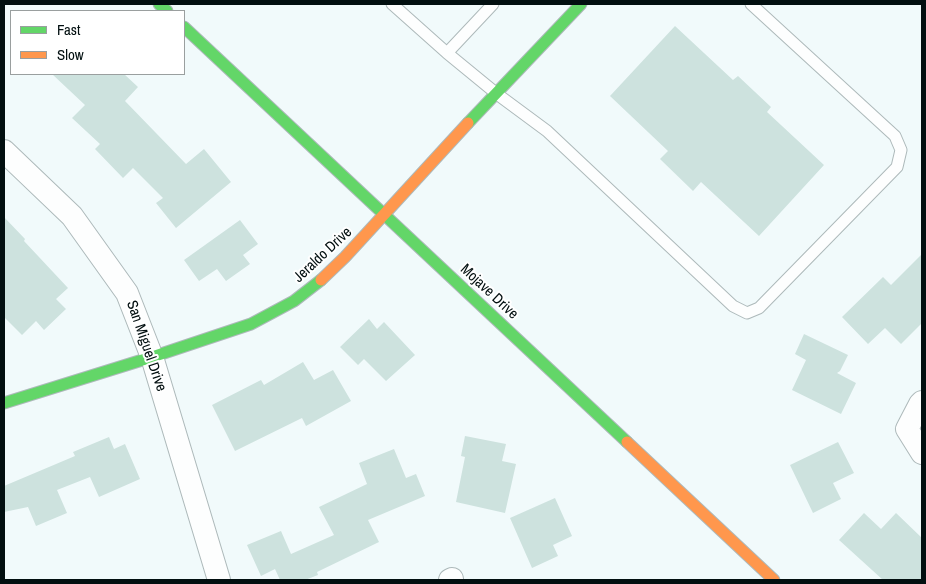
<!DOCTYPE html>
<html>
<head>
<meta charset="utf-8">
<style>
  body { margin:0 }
  #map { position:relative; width:926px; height:584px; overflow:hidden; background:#f1fafb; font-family:"Archivo Narrow",sans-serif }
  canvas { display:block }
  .frame { position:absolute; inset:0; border:5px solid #020f10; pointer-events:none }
  .legend { position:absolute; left:10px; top:10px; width:175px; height:65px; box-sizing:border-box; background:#fff; border:1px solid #9a9f9f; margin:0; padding:6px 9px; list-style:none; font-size:15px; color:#020f10 }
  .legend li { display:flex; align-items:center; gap:10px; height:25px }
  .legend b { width:25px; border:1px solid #9a9f9f }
</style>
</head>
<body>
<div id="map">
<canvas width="926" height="584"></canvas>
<div class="frame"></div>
<ul class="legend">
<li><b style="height:6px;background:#63d668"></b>Fast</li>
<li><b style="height:6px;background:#ff974d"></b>Slow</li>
</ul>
</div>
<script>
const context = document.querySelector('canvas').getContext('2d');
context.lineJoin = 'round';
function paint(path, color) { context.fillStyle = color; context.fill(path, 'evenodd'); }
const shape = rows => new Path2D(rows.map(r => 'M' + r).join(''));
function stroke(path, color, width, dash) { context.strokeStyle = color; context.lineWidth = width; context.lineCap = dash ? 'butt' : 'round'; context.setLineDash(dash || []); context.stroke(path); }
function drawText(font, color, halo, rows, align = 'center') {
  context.font = font + ' "Archivo Narrow",sans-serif'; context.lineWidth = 4; context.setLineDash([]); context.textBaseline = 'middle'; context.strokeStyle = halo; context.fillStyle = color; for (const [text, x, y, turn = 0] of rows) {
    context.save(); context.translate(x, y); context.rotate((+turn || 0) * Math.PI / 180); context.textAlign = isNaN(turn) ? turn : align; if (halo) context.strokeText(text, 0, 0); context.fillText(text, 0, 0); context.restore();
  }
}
paint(shape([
  [675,26,733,80,738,76,771,107,767,112,824,165,759,236,701,182,693,191,660,159,668,151,610,96],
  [52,74,124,74,138,87,125,101,186,164,204,149,231,182,176,228,156,203,163,198,133,168,123,178,95,149,100,144,72,118,85,105],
  [4,217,25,239,24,241,68,288,56,299,66,309,44,330,36,321,22,335,4,317],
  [240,220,258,244,243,255,250,264,226,281,217,269,199,281,184,260],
  [922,254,922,323,901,344,885,328,868,344,842,317,883,277,891,285],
  [369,319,377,329,384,322,415,355,386,381,364,359,358,365,340,347],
  [804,334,848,355,840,371,837,373,856,383,841,414,792,390,806,360,795,354],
  [303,362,314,380,333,370,351,401,306,426,302,418,235,451,212,405,261,380,264,385],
  [465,436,506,444,502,461,516,464,505,513,456,502,465,457,461,456],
  [109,437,114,449,125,444,140,479,99,497,90,477,57,490,67,513,36,526,28,507,4,512,4,486,75,456,73,452],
  [838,442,854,473,833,483,841,499,813,513,790,465],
  [394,449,406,478,416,474,425,496,368,520,379,542,317,572,318,575,305,580,280,580,275,569,261,576,247,545,281,531,291,554,334,535,319,507,367,484,359,463],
  [555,498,572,536,553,545,558,556,532,568,510,518],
  [864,513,881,529,896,513,922,538,922,580,883,580,839,540]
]), '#cde2de');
const lane = shape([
  [392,4,447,53,497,94,547,131,733,306,747,313,759,308,897,167,901,150,895,136,751,4],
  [447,53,493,4]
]);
const street = shape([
  [4,151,72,216,127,293,152,357,219,580],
  [922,402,920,404,907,429,922,453],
  [450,580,452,579]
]);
const fast = shape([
  [159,4,167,11],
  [184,27,627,442],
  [468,123,581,4],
  [4,403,152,357,251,324,294,301,321,280]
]);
const slow = shape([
  [321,280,345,257,468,123],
  [627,442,774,580]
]);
stroke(lane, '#adb9ba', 13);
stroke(street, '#adb9ba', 24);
stroke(fast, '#adb9ba', 13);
stroke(slow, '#adb9ba', 13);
stroke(lane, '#fdfefe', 11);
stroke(street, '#fdfefe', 22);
stroke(fast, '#63d668', 11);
stroke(slow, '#ff974d', 11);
drawText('15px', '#020f10', '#fff', [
  ["Jeraldo Drive",323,255,-43],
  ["Mojave Drive",489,292,43],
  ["San Miguel Drive",146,346,71]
]);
</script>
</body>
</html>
